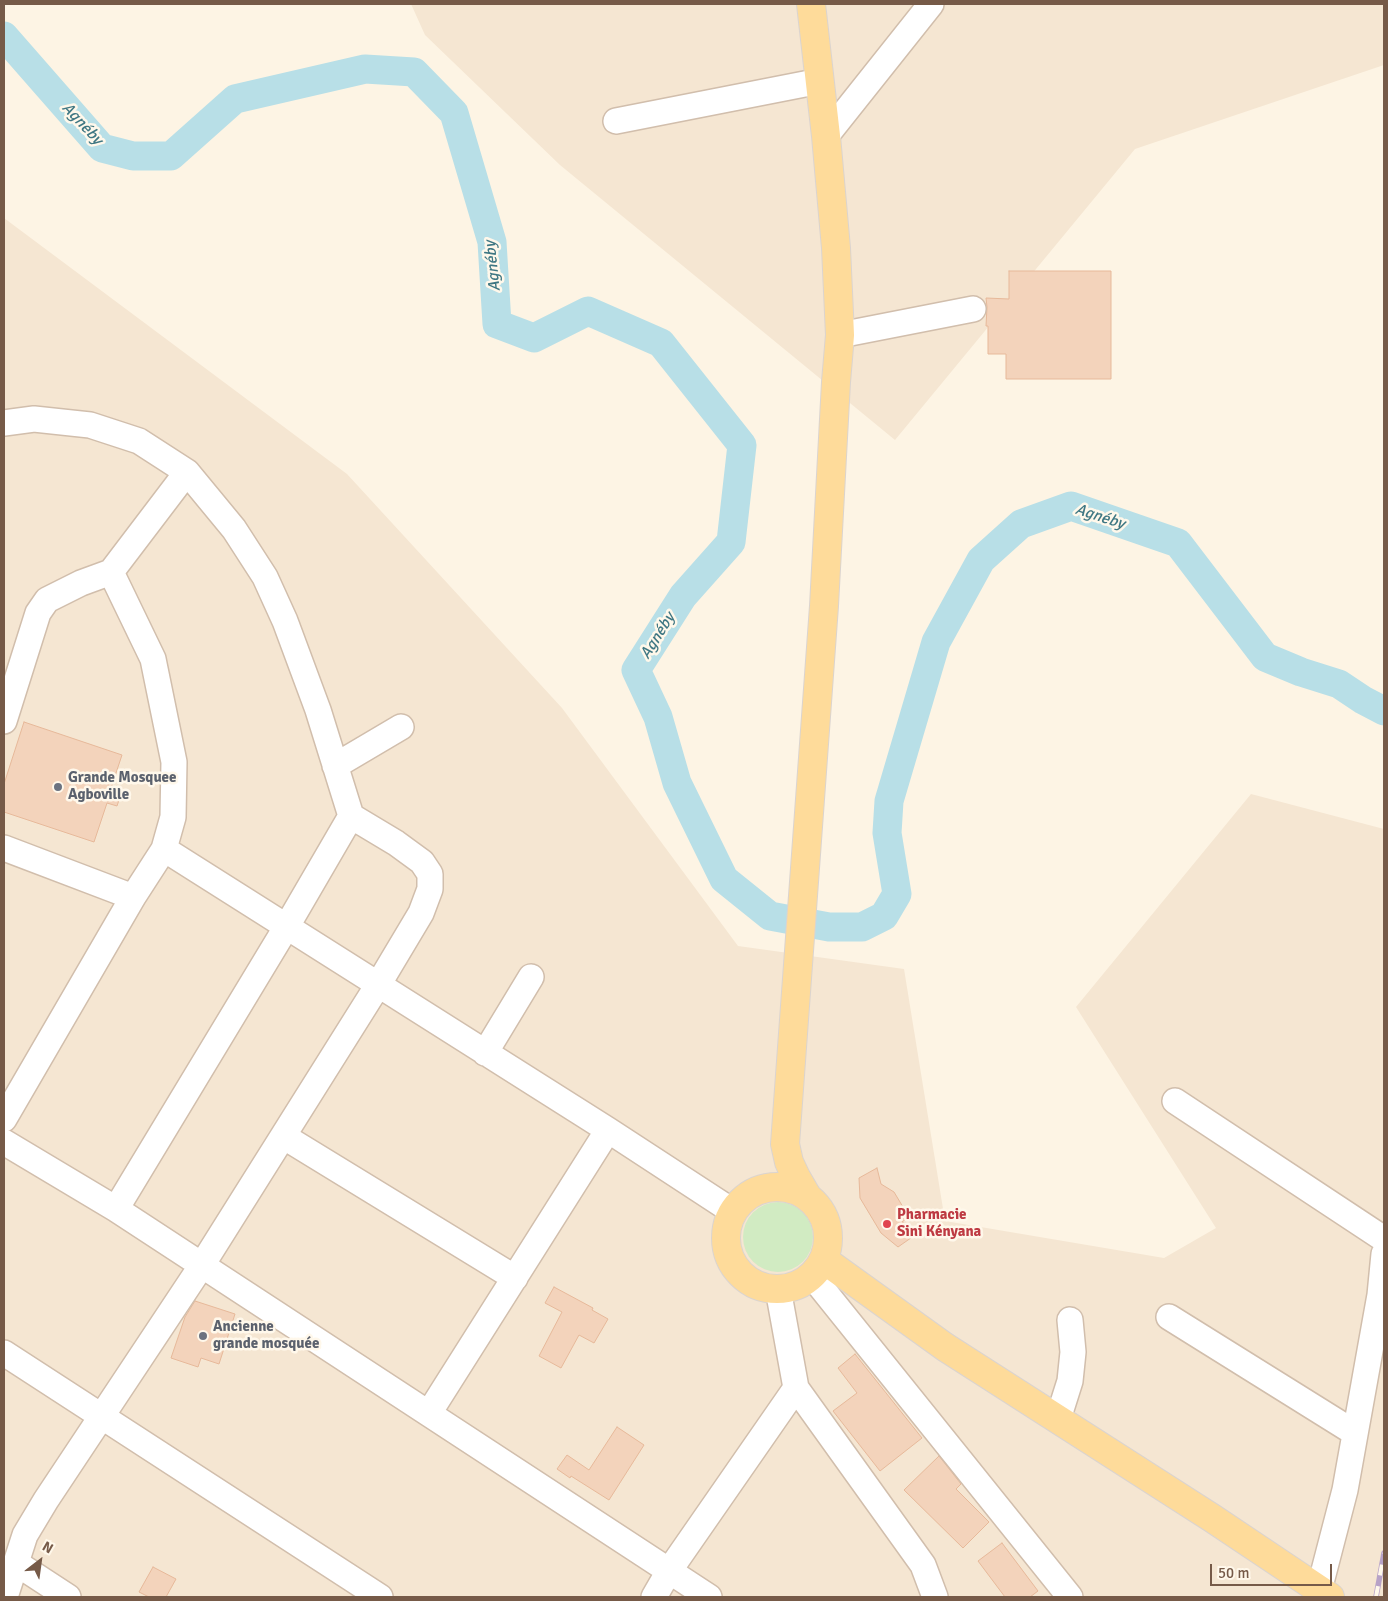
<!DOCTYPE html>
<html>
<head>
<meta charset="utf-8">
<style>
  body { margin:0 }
  #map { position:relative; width:1388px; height:1601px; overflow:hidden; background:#fdf4e4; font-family:Signika,sans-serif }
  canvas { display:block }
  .frame { position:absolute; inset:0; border:5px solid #765a48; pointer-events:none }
  .north { position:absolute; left:15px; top:1536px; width:50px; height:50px; -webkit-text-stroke:4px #fff8eb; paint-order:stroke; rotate:30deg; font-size:14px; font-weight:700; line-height:20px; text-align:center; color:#765a48 }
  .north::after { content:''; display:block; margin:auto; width:18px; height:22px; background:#765a48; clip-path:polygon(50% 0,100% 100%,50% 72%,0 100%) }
  .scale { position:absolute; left:1210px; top:1564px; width:122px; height:22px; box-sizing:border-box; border:2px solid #765a48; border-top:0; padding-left:6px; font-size:15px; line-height:18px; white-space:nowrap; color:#765a48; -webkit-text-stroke:4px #fff8eb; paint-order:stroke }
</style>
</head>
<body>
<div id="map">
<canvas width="1388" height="1601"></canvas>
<div class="frame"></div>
<div class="north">N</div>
<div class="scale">50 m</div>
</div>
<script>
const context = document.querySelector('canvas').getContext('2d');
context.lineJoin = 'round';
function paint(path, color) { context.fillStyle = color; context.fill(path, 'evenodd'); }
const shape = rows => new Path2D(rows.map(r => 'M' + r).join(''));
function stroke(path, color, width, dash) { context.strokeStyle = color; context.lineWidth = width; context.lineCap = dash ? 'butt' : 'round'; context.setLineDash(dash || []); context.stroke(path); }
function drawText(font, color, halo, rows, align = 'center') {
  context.font = font + ' Signika,sans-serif'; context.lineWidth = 5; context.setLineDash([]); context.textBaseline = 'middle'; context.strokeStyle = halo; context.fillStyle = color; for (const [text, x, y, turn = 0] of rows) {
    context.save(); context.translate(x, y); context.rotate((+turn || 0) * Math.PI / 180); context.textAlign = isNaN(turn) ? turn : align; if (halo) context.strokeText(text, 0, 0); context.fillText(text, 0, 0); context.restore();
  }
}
paint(shape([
  [411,4,1384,4,1384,65,1135,149,895,440,560,165,425,35],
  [4,218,347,474,562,708,738,946,904,969,945,1221,1164,1258,1216,1228,1076,1007,1251,794,1384,829,1384,1597,4,1597]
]), '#f5e6d2');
paint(shape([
  '743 1237a35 35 0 1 1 70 0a35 35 0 1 1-70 0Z'
]), '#d1ebc2');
stroke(shape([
  [4,36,102,148,133,156,171,156,235,99,365,69,414,72,454,113,492,242,497,324,534,338,588,311,661,343,742,445,731,542,683,596,636,670,658,717,677,783,724,879,770,916,829,927,862,927,884,916,897,894,887,833,889,801,936,642,981,560,1021,524,1071,506,1178,543,1265,657,1301,672,1339,684,1363,700,1384,711]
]), '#b8dfe7', 29);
const building = shape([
  [1009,271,1111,271,1111,379,1006,379,1006,354,988,354,988,326,986,326,987,307,986,298,1009,299,1009,271],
  [24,722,122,755,110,791,121,794,117,806,107,803,94,842,4,812,4,784,24,722],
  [877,1168,881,1184,894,1192,909,1217,902,1222,918,1233,898,1247,881,1233,860,1198,859,1178,877,1168],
  [554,1287,593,1308,592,1310,608,1319,594,1343,579,1335,561,1368,539,1356,562,1312,545,1303,554,1287],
  [195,1301,235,1314,219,1364,201,1358,198,1367,171,1358,185,1317,195,1301],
  [855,1354,922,1438,880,1471,833,1411,857,1393,838,1368,855,1354],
  [617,1427,644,1445,609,1500,571,1476,570,1478,557,1469,567,1455,589,1470,617,1427],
  [939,1456,961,1484,956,1489,989,1522,963,1548,904,1490,939,1456],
  [1002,1543,1038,1591,1030,1597,1005,1597,978,1561,1002,1543],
  [153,1567,176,1579,166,1597,149,1597,139,1592,153,1567]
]);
paint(building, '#f3d3bb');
stroke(building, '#e7b99a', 1);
const minor = shape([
  [616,121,820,81],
  [826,136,931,4],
  [840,335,973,309],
  [4,423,34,419,90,425,139,441,187,472,234,529,265,577,285,621,318,710,351,816,396,843,422,862,430,874,430,889,421,913,378,985,202,1265,46,1500,25,1535,5,1597],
  [4,721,38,613,47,600,81,583,111,572,187,472],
  [335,766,401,727],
  [4,848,133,897],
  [164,849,608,1130,732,1211],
  [485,1053,531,977],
  [1175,1101,1384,1239],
  [4,1119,133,897,164,849,173,817,174,762,153,659,111,572],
  [283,1136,515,1278],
  [4,1142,116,1209,709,1597],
  [116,1209,287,926,351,816],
  [812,1276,1070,1597],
  [778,1289,796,1388,923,1565,935,1597],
  [1169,1317,1355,1433],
  [4,1353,380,1597],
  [429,1413,608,1130],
  [1058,1419,1070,1381,1073,1352,1070,1320],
  [16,1563,68,1597],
  [1319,1590,1345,1490,1380,1295,1384,1254],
  [654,1597,669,1571,796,1388]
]);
const major = shape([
  '726 1238a51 51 0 1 1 102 0a51 51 0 1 1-102 0Z',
  [807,1196,796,1177,789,1162,785,1144,824,606,836,382,840,335,836,248,826,136,811,4],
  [824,1260,945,1347,1212,1518,1330,1597]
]);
stroke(minor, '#d1beac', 28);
stroke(major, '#dbd4cf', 30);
stroke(minor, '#fff', 25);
stroke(major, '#fedb9a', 28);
const rail = shape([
  [1376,1597,1384,1553]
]);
stroke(rail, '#b7a2c7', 5.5);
stroke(rail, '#fff8eb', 4, [11]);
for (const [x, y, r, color] of [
  [58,787,5,"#6b7280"],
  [887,1224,5,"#e0444e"],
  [203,1336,5,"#6b7280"]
]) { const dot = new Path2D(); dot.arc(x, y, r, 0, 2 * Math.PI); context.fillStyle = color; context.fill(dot); stroke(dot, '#fff8eb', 2); }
drawText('bold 15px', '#5b616d', '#fff8eb', [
  ["Grande Mosquee",68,778],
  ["Agboville",68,795],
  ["Ancienne",213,1327],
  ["grande mosquée",213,1344]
], 'left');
drawText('bold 15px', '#be3a42', '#fff8eb', [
  ["Pharmacie",897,1215],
  ["Sini Kényana",897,1232]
], 'left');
drawText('italic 16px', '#3f7783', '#fff8eb', [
  ["Agnéby",82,124,47],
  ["Agnéby",493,266,-96],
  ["Agnéby",1100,517,18],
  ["Agnéby",658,636,-58]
]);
</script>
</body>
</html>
